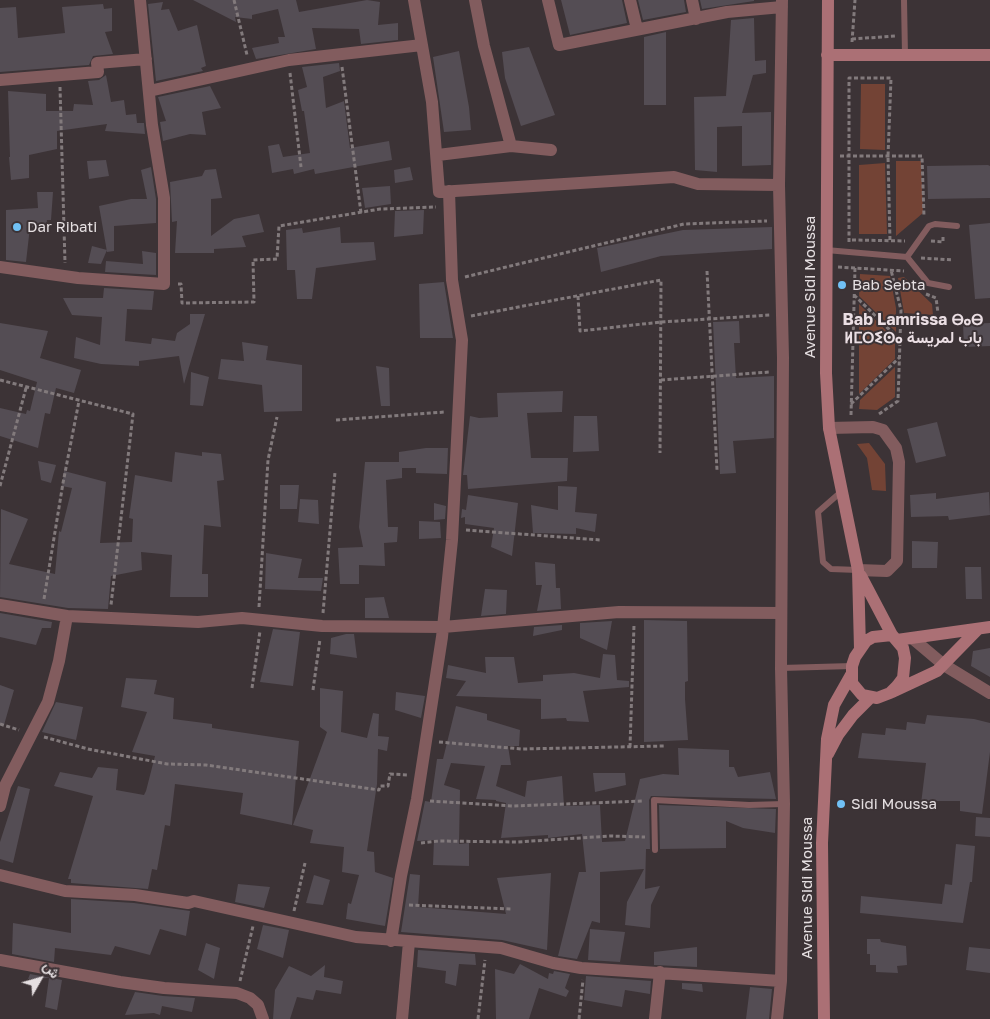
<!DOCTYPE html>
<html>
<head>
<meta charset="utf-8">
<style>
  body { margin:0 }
  #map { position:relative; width:990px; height:1019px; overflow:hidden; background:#3c3336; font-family:"Golos Text",Vazirmatn,sans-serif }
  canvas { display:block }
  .north { position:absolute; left:15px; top:954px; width:50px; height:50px; -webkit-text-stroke:4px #3c3336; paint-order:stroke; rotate:52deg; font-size:14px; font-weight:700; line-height:20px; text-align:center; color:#e5dfe1 }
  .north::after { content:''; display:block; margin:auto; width:18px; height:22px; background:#e5dfe1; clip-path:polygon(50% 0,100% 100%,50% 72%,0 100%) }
</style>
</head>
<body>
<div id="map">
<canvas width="990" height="1019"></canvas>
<div class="north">ش</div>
</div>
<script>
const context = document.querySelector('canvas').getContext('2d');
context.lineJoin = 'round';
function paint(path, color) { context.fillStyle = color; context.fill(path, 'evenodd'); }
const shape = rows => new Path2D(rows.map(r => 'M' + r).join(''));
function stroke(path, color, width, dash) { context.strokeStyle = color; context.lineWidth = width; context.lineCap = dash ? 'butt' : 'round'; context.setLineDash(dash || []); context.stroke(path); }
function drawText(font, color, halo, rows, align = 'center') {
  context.font = font + ' "Golos Text",Vazirmatn,"Noto Sans Tifinagh",sans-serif'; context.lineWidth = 4; context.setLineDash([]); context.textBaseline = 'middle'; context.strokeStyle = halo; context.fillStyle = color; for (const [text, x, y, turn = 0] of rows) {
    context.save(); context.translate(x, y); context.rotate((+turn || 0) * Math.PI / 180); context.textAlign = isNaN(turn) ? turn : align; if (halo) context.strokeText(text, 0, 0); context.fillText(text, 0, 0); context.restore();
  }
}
paint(shape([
  [861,84,885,84,885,150,860,149],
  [896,161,921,161,923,213,896,236],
  [885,163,887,234,859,234,859,165],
  [860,274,890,276,896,308,896,332,859,296],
  [904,277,932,304,933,315,904,313,898,278],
  [859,304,895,339,895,359,859,394],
  [895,367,895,397,877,410,859,409,860,400],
  [869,443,885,464,886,491,872,490,867,458,857,444]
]), '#734335');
paint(shape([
  [193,0,296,0,299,12,367,0,380,2,378,25,398,23,398,40,361,44,359,29,312,28,316,49,256,59,252,48,279,43,278,37,285,37,278,9,252,15,252,19,235,17,236,22],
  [561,0,622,0,627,23,570,35],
  [638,0,684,0,686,12,643,20],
  [700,0,754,0,754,1,702,9],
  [163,2,161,10,169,9,178,31,197,25,206,66,201,68,203,71,156,81,148,4],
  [103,4,104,9,112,8,112,31,105,32,113,54,93,56,89,65,0,72,0,8,16,7,18,38,65,33,62,7],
  [754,18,755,61,766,60,766,73,753,75,742,113,771,112,771,165,742,166,742,126,717,127,717,172,695,170,694,97,726,96,731,20],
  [666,32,666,105,644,105,644,37],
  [529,47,555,115,521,126,505,78,502,52],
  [459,51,469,107,471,130,444,132,433,57],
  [339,63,340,71,323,77,326,108,344,101,350,148,389,141,392,160,315,174,314,169,294,174,293,169,272,173,268,146,279,144,283,157,310,153,304,111,302,111,298,90,307,87,302,67],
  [106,75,111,102,124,100,126,115,136,114,137,123,144,123,145,134,105,131,107,124,57,131,57,149,29,155,29,178,11,180,9,157,10,157,8,91,46,94,46,111,73,111,74,104,93,105,88,81,99,80],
  [210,86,221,108,202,112,206,135,190,134,163,141,160,122,166,121,158,97],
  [106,160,109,176,89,179,87,161],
  [988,165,990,166,990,198,928,199,927,166],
  [151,167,156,199,156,223,114,226,114,251,107,252,99,206,131,199,147,199,141,170],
  [410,167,413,180,395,183,394,170],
  [216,169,222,198,211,199,211,236,234,219,259,214,264,232,242,236,246,247,214,249,214,253,175,253,177,221,172,222,170,182,202,176,205,170],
  [390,186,391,204,365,208,362,188],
  [37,192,53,192,51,220,47,220,46,229,30,227,26,262,6,260,6,210,38,208],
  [424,210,423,234,394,237,395,211],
  [990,223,990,298,975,299,969,225],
  [340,227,341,243,374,242,376,260,316,268,312,299,297,299,295,270,287,270,286,230,302,228,303,233],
  [772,227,772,249,661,256,601,272,597,248,683,230],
  [92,246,107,250,101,264,88,263],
  [142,251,156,253,156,275,105,272,106,261,143,264],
  [444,282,453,338,420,338,419,284],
  [104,288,154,291,152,310,127,309,125,341,151,344,152,338,175,341,177,333,190,324,190,314,205,314,184,384,179,356,139,361,139,366,101,364,74,358,76,337,100,345,102,317,72,315,63,298,103,298],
  [739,321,740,343,734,343,736,378,774,376,774,438,733,441,736,473,720,474,713,322],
  [0,323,48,331,40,358,81,370,74,393,56,388,50,414,45,413,38,448,0,436,0,408,26,414,27,410,30,411,37,382,0,370],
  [990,323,990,346,964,347,963,324],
  [242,342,268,346,266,360,302,365,302,411,264,412,262,385,218,379,221,359,244,361],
  [376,366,389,368,390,406,381,406],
  [191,372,209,377,203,406,190,405],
  [563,391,562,412,527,413,531,458,568,458,567,481,468,489,467,475,463,475,470,416,479,418,498,417,497,393],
  [574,416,597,416,599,451,573,452],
  [937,422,946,456,916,463,907,429],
  [426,448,448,448,447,474,416,473,416,468,402,468,402,478,386,480,388,527,398,527,397,542,384,543,385,566,359,565,359,584,340,584,338,548,363,547,359,527,365,462,399,462,399,452],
  [175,452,202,456,202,452,221,454,224,480,217,481,221,527,204,525,202,574,208,574,208,597,170,597,172,555,141,552,142,570,111,576,108,609,68,608,0,597,1,509,28,519,9,564,55,574,59,531,61,532,72,488,62,486,64,471,106,482,100,543,132,542,133,519,129,518,135,475,172,482],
  [38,461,56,465,51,483,41,480],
  [280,485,299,485,297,509,280,509],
  [558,486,577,487,575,512,597,514,595,532,576,528,576,534,533,533,531,505,558,510],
  [989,492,990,515,949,520,948,516,911,517,910,495,936,493,936,499],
  [468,495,518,503,512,556,491,547,494,528,465,524,465,517,461,518,462,509,466,510],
  [300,499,318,500,319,524,298,522],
  [434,503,446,506,445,519,434,520],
  [419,521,440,522,441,538,419,539],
  [912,541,938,542,937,568,912,568],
  [266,553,302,559,298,578,323,578,321,591,265,589],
  [535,562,555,564,556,588,560,588,561,609,537,611,542,585,536,585],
  [965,567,981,567,982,599,966,599],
  [485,589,507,590,506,614,481,616],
  [384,597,389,618,365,618,365,598],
  [0,613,52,622,51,628,42,628,36,645,0,637],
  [644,620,687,621,688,681,685,682,685,699,688,740,644,742],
  [612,621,607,650,580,638,580,623],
  [562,625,562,630,533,636,534,627],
  [273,629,300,632,293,686,260,682],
  [346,634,354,634,357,658,330,654,331,638],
  [990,648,990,677,971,666,973,651],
  [603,654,615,655,617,680,629,681,629,687,583,691,589,722,567,721,566,718,541,719,541,699,456,696,466,681,446,678,448,665,486,673,485,657,514,657,518,683,543,681,543,675,574,673,600,678],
  [126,678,157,680,154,694,174,698,173,719,212,724,212,728,299,741,292,825,240,814,243,793,175,784,170,826,165,825,157,870,152,869,148,889,71,883,71,879,68,879,93,796,54,786,60,772,92,778,98,767,118,769,116,790,144,795,146,791,155,756,132,752,147,712,121,707],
  [0,685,14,690,4,725,0,725],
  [320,688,343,691,341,732,367,738,373,713,379,714,378,736,389,737,387,751,378,749,377,784,367,851,374,852,375,872,393,878,385,926,346,919,348,903,351,904,359,875,342,872,344,847,310,843,313,830,293,825,327,732,320,727],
  [396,692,425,696,421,718,395,710],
  [56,702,83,707,76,740,42,732],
  [456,706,487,714,487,720,520,730,519,746,508,746,511,765,501,765,496,786,525,797,527,781,562,776,564,806,600,805,602,842,625,841,640,779,663,774,679,775,678,748,729,750,729,767,734,767,738,777,770,772,776,799,651,796,649,800,650,849,646,849,645,889,660,886,651,905,650,928,625,925,627,902,644,869,600,872,600,923,592,921,577,959,558,956,579,872,586,872,582,834,548,838,548,835,501,838,506,803,496,801,496,800,476,799,485,766,451,763,444,785,460,790,459,844,469,843,469,866,433,865,434,840,417,841,425,801,431,802,437,759,443,759],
  [927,715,974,719,990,723,990,752,982,814,960,811,960,801,937,801,936,808,921,804,926,763,858,758,862,733,885,735,886,728,906,730,907,722,925,724],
  [593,773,625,773,626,785,595,792],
  [18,786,30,789,13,863,0,859,0,842],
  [659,805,776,809,775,833,743,828,726,821,726,848,660,849],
  [976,817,990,818,990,837,975,836],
  [956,844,975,846,972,882,970,882,963,923,860,913,861,896,942,904,945,884,952,885],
  [551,873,547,950,502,940,401,932,410,874,420,875,418,907,506,914,497,878],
  [314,875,330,880,323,905,306,903],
  [238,884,270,887,264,908,235,902],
  [71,899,134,903,190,911,186,936,160,929,150,955,115,946,111,955,55,948,54,962,12,954,13,923,71,933],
  [263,925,289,930,283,958,257,949],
  [590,929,625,932,620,962,588,960],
  [867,939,880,939,881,942,906,946,907,965,897,966,898,973,876,972,876,965,870,965,870,954,867,954],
  [206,943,220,948,214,979,198,970],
  [697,947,697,967,654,965,654,952],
  [969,947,990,949,990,973,966,970],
  [418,950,475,954,476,965,459,964,456,986,445,983,446,971,417,967],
  [520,964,548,979,549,973,553,974,554,971,570,974,565,988,569,991,566,997,539,988,529,1019,496,1019,495,969,514,974],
  [325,965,324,977,343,981,341,994,316,990,313,1000,297,997,290,1019,273,1019,275,990,289,966,311,976],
  [30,974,62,980,57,1010,45,1007,49,978,28,979],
  [586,976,651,981,650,994,625,990,622,1007,584,1000],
  [682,983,702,984,703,992,682,989],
  [750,987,772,989,769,1019,746,1019],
  [135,992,163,996,195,998,192,1012,162,1006,160,1015,154,1013,125,1015]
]), '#544d54');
stroke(shape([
  [234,0,247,55],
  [852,39,896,36],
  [852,42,855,0],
  [342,67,361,213],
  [290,73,301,167],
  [60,87,65,263],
  [840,156,922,156,924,217],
  [852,240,905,241],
  [931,241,943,242,943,235],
  [849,242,849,78,891,78,888,156,890,241],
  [921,258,953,260],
  [838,267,904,271],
  [707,271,717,470],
  [465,277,684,224,767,221],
  [178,284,181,284,182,303,254,302,253,260,277,259,279,226,380,209,436,207],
  [926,294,936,298,938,313],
  [854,295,900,340],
  [578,296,580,331,661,322,771,315],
  [471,316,661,280,660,453],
  [0,380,133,414,111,605],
  [661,380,770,372],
  [851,404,900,357],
  [879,414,898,401,901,310,891,270],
  [851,415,855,268],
  [336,420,445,412],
  [0,486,26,388],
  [466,530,601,540],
  [44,599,63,483,79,401],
  [259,607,268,460,277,417],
  [323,613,335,472],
  [252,688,260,631],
  [313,690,320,639],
  [0,724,19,730],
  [44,737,88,749,167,764,206,765,379,790,380,786,388,786,390,774,409,775],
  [439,742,522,749,664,746],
  [630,747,634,625],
  [430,801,512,806,644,801],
  [421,843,439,841,517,842,611,836,645,837],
  [409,905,511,909],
  [294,911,305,863],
  [240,981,253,926],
  [478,1019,485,960],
  [579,1019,583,980]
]), '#827a7c', 3, [4, 2.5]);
stroke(shape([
  [904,0,905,55],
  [826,250,907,257,928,283,949,287],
  [907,257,929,226,935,224,957,226],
  [842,491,818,512,823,562,831,569,858,570],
  [781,668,852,666],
  [655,850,654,800,749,805,784,804]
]), '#825c5e', 6);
stroke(shape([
  [414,0,432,102,439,192,674,177,698,184,779,185],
  [475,0,484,46,511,146],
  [548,0,559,45,727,12,782,7],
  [630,0,637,29],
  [692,0,696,19],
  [0,80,98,72,97,63,146,59],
  [149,91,289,60,422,45],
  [438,155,511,146,551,150],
  [0,267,78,278,164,284,164,198,152,125,140,0],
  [829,428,873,427,883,430,896,448,899,462,897,561,887,571,858,570],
  [0,605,67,616,59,661,48,702,5,786,0,806],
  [67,616,198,622,242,618,322,626,443,627,619,612,781,613],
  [912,638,944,665,990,693],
  [0,875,65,891,135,895,188,903,194,901,356,937,501,948,553,963,581,968,781,981],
  [391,941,401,876,417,799,442,637,452,540,462,340,452,280,449,191],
  [0,960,120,982,164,988,237,993,250,998,258,1005,263,1019],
  [402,1019,409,942],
  [655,1019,660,972],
  [777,1019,781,981,784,804,781,668,783,358,779,185,782,0]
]), '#825c5e', 12);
stroke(shape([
  [828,0,826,373,829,428,858,570,860,649],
  [827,55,990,55],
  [861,576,892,635,903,648,905,658,903,678,897,686,890,693,877,698,862,695,852,683,852,666,855,657,866,641,873,637,892,635],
  [897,640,990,627],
  [892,692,937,671,978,629],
  [828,754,838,735,853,715,870,698],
  [824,1019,822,843,827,739,834,705,851,675]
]), '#ab7075', 12);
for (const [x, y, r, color] of [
  [17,227,5,"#71c1f5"],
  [842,285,5,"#71c1f5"],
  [841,804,5,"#71c1f5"]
]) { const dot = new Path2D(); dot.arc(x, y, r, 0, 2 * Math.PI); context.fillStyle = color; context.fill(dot); stroke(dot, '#3c3336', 2); }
drawText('15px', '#e5dfe1', '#3c3336', [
  ["Dar Ribati",27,227],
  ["Bab Sebta",852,285],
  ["Sidi Moussa",851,804]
], 'left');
drawText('15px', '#e5dfe1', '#3c3336', [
  ["Avenue Sidi Moussa",810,287,-90],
  ["Avenue Sidi Moussa",807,888,-90]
]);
drawText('bold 16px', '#ebdfe4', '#3c3336', [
  ["Bab Lamrissa ⴱⴰⴱ",913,320],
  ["ⵍⵎⵔⵉⵙⴰ باب لمريسة",913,338]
]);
</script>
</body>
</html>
